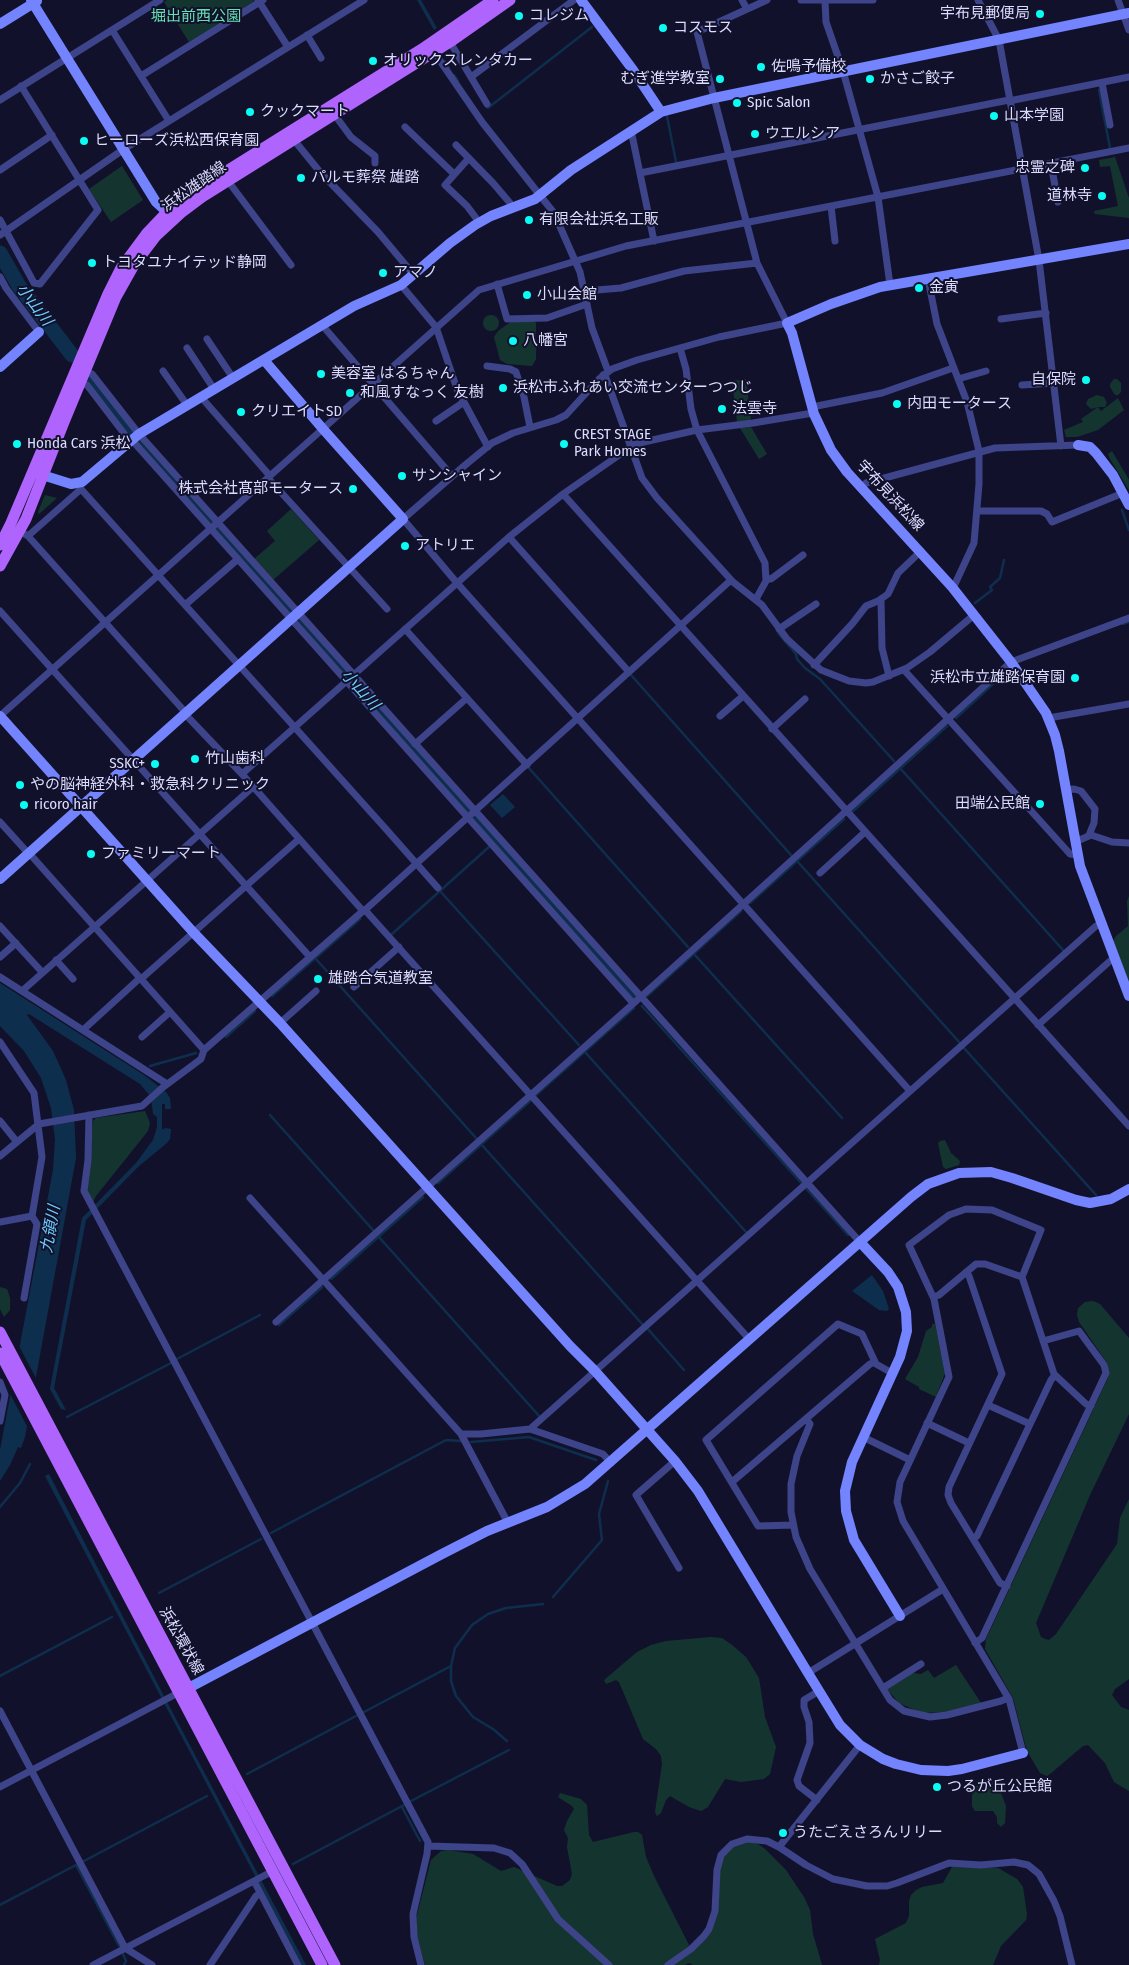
<!DOCTYPE html>
<html>
<head>
<meta charset="utf-8">
<style>
  body { margin:0 }
  canvas { display:block; background:#12112b }
</style>
</head>
<body>
<canvas width="1129" height="1965"></canvas>
<script>
const context = document.querySelector('canvas').getContext('2d');
context.lineJoin = 'round';
function paint(path, color) { context.fillStyle = color; context.fill(path, 'evenodd'); }
const shape = rows => new Path2D(rows.map(r => 'M' + r).join(''));
function stroke(path, color, width, dash) { context.strokeStyle = color; context.lineWidth = width; context.lineCap = dash ? 'butt' : 'round'; context.setLineDash(dash || []); context.stroke(path); }
function drawText(font, color, halo, rows, align = 'center') {
  context.font = font + ' "Fira Sans Condensed","Noto Sans JP",sans-serif'; context.lineWidth = 4; context.setLineDash([]); context.textBaseline = 'middle'; context.strokeStyle = halo; context.fillStyle = color; for (const [text, x, y, turn = 0] of rows) {
    context.save(); context.translate(x, y); context.rotate((+turn || 0) * Math.PI / 180); context.textAlign = isNaN(turn) ? turn : align; if (halo) context.strokeText(text, 0, 0); context.fillText(text, 0, 0); context.restore();
  }
}
paint(shape([
  [167,0,254,0,253,2,189,42,164,2],
  [1115,157,1129,198,1129,218,1095,214,1094,211,1118,206,1110,166,1100,167,1099,160],
  [122,166,143,200,111,222,89,189],
  '483 323a8 8 0 1 1 16 0a8 8 0 1 1-16 0Z',
  [512,321,534,321,536,323,536,359,532,366,507,364,500,360,494,337,498,331],
  [746,379,751,421,737,422,732,381],
  [1114,379,1117,379,1121,383,1121,392,1118,395,1115,395,1110,387,1110,384],
  [1097,395,1104,397,1107,403,1105,407,1098,407,1101,411,1118,398,1124,410,1098,430,1077,437,1066,437,1064,430,1083,422,1081,419,1098,407,1091,409,1086,404,1088,399],
  [751,427,767,454,759,459,740,428],
  [1112,451,1129,480,1129,490,1110,459,1108,454],
  [45,495,57,498,39,514,38,512],
  [291,509,319,540,273,580,254,559,275,541,267,531],
  [1129,896,1129,983,1113,941,1116,936,1128,926,1127,901],
  [145,1111,150,1123,148,1131,96,1196,93,1202,87,1190,93,1121,96,1118],
  [945,1140,951,1153,960,1161,959,1165,946,1169,943,1167,938,1143,940,1141],
  [0,1287,7,1289,10,1298,10,1310,4,1317,0,1309],
  [1093,1301,1100,1304,1129,1338,1129,1414,1090,1495,1036,1623,1041,1637,1045,1639,1049,1640,1056,1634,1113,1550,1117,1544,1120,1518,1129,1499,1129,1679,1115,1689,1112,1695,1121,1707,1129,1710,1129,1791,1114,1782,1105,1763,1088,1745,1083,1746,1050,1774,1047,1776,1040,1773,1027,1751,1013,1698,985,1649,986,1639,1108,1378,1109,1373,1107,1363,1079,1322,1077,1315,1078,1308,1085,1302],
  [932,1324,935,1324,945,1373,936,1397,919,1389,919,1387,905,1379,918,1357,926,1331,932,1327],
  [711,1637,722,1638,732,1645,746,1657,759,1678,765,1717,776,1747,770,1774,764,1779,741,1782,725,1779,708,1807,701,1811,689,1807,670,1796,666,1800,661,1813,657,1816,655,1812,662,1764,661,1756,656,1749,643,1739,619,1682,616,1680,606,1684,604,1680,637,1652,651,1645,666,1641],
  [956,1665,981,1703,947,1712,922,1713,899,1703,887,1689,913,1673,921,1674,928,1670,934,1678],
  [989,1779,997,1783,1006,1806,1005,1823,1001,1827,997,1823,997,1817,993,1811,975,1811,972,1806,972,1796,976,1786,979,1783],
  [560,1793,581,1799,587,1805,589,1835,593,1842,634,1832,638,1832,642,1835,646,1857,654,1876,690,1947,711,1930,719,1870,723,1856,733,1846,748,1842,758,1844,765,1849,786,1870,804,1897,810,1910,813,1934,822,1965,693,1965,689,1963,685,1965,425,1965,417,1937,417,1915,431,1860,441,1851,448,1850,473,1854,501,1871,514,1867,557,1886,562,1886,570,1880,572,1874,567,1847,568,1838,564,1830,567,1821,574,1809,572,1806,558,1797],
  [955,1866,998,1868,1017,1879,1023,1887,1027,1914,1026,1920,1001,1946,993,1965,879,1965,880,1960,875,1939,906,1923,909,1916,909,1901,911,1895,916,1890,922,1887,943,1883,952,1867]
]), '#14352f');
paint(shape([
  [417,0,421,0,437,28,434,30],
  [503,794,515,807,502,818,490,805],
  [0,983,144,1075,166,1092,170,1098,171,1109,165,1109,165,1104,162,1104,162,1128,163,1130,165,1128,171,1129,171,1131,170,1139,167,1143,139,1166,86,1220,54,1388,66,1410,61,1409,50,1389,82,1218,136,1163,153,1140,157,1127,157,1117,153,1114,151,1097,140,1084,29,1014,27,1015,53,1051,66,1080,74,1110,76,1158,25,1437,21,1448,18,1447,10,1465,0,1481,0,1450,53,1170,55,1139,51,1108,41,1078,24,1051,0,1026],
  [872,1275,883,1291,889,1309,887,1311,879,1310,852,1291],
  [49,1474,166,1700,306,1965,302,1965,163,1701,45,1476]
]), '#0e2e4d');
paint(shape([
  [18,1344,38,1382,29,1430,9,1392]
]), '#12112b');
stroke(shape([
  [445,61,449,68],
  [454,75,458,81],
  [1099,90,1110,148],
  [488,108,592,27],
  [667,116,676,162],
  [1122,510,1129,530],
  [975,603,992,590,990,587,1000,578,1004,560],
  [1123,624,1129,622],
  [778,633,796,654,797,659,805,668,820,679,894,761],
  [631,675,791,855],
  [956,718,1006,672],
  [528,767,688,947],
  [900,768,1063,950],
  [853,811,947,726],
  [474,818,476,817],
  [797,861,960,1043],
  [440,891,579,1045],
  [750,903,844,819],
  [392,934,490,846],
  [694,954,842,1118],
  [315,958,476,1138],
  [272,996,360,919],
  [647,996,741,911],
  [642,1006,848,1235],
  [226,1037,255,1011],
  [963,1047,1096,1195],
  [585,1052,746,1232],
  [150,1066,196,1053],
  [536,1095,634,1008],
  [270,1115,373,1230],
  [481,1144,643,1325],
  [438,1183,530,1101],
  [378,1236,540,1417],
  [331,1279,423,1197],
  [279,1325,322,1287],
  [647,1328,684,1370],
  [177,1359,260,1315],
  [67,1417,171,1363],
  [471,1442,529,1437,596,1460],
  [0,1507,20,1483,30,1464],
  [271,1533,446,1440,461,1441],
  [159,1593,261,1539],
  [553,1597,602,1540,599,1514,608,1481],
  [0,1676,112,1617],
  [364,1712,451,1666],
  [507,1741,493,1729,473,1717,456,1696,451,1681,451,1666,455,1648,472,1625,488,1614,506,1608,543,1604],
  [247,1774,356,1716],
  [411,1801,509,1750],
  [402,1807,420,1841],
  [84,1861,207,1796],
  [293,1864,404,1805],
  [76,1865,119,1946],
  [0,1905,76,1865],
  [123,1954,126,1961,124,1965]
]), '#0e2e4d', 2.5);
stroke(shape([
  [0,253,19,286,72,355],
  [91,380,138,441,634,997]
]), '#0e2e4d', 15);
stroke(shape([
  [258,0,288,47],
  [742,0,747,9],
  [767,0,697,32,757,263,787,323,719,337,637,360,612,369,599,379,566,415,556,420,513,433,492,443,464,466,403,519,457,583,910,1091],
  [801,0,873,0],
  [825,0,826,22,843,71,878,197,890,285],
  [978,0,999,40,1039,260,1061,446],
  [1118,0,1129,30],
  [112,30,169,121],
  [307,35,321,58],
  [450,42,487,104],
  [434,52,482,122,554,213,580,272,592,328,608,371],
  [141,76,263,0],
  [471,77,574,0],
  [1102,83,1110,125],
  [0,100,160,0],
  [1009,101,1129,77],
  [334,114,351,137,375,156,375,163],
  [405,127,454,174],
  [630,131,632,135,654,241],
  [294,140,320,172,378,232,414,275],
  [456,145,493,183,510,203,512,209],
  [469,158,445,185,467,206,479,222],
  [1051,164,1058,202],
  [0,170,52,135],
  [640,173,1009,100],
  [228,181,291,265],
  [831,206,835,241],
  [0,220,34,283,40,284,98,210,21,86],
  [0,235,124,149,364,0],
  [0,277,6,288,39,332],
  [928,279,937,324,967,402,979,451,979,484,974,543,955,584,952,587],
  [497,284,507,319,547,318,587,304],
  [401,285,436,327,457,389,488,447],
  [585,291,621,288,684,271,757,263],
  [1001,319,1046,313],
  [322,325,452,476],
  [207,339,233,378],
  [187,348,214,389],
  [680,348,686,369,691,409,697,430,765,563,766,581,756,599],
  [487,366,510,369,516,372,524,397,530,427],
  [85,371,92,374,139,434,860,1242],
  [163,371,187,405],
  [603,375,606,378,642,478,657,498,733,582,762,605,787,639,821,670,849,681,866,683,873,682,907,668,930,652,974,615],
  [958,379,986,371],
  [81,383,87,385,129,440],
  [1022,385,1054,383],
  [201,397,270,476],
  [812,407,882,393,953,368],
  [436,421,464,402],
  [131,439,633,1003],
  [268,478,387,609],
  [79,484,81,489,385,828,438,888],
  [861,487,866,483,995,448,1078,445],
  [563,494,1129,1126],
  [977,511,1041,511,1047,514,1052,522,1123,493],
  [20,531,28,536,186,713],
  [28,536,81,489],
  [509,537,629,672],
  [766,578,771,579,803,555],
  [881,599,882,648,889,676],
  [185,605,238,559],
  [0,611,310,957],
  [405,629,527,765],
  [779,629,816,604],
  [814,665,852,624,866,606,878,601,888,594,898,573,921,551],
  [904,670,1070,854,1077,855],
  [185,714,242,774,363,911,365,910,750,1340],
  [0,716,479,290,626,246,1129,148],
  [720,716,743,696],
  [1049,720,1054,717,1129,704],
  [772,729,805,699],
  [415,744,467,698],
  [242,774,509,537,563,494,635,444,697,430,753,423,813,413],
  [1066,790,1074,789,1081,791,1095,809,1094,823,1089,835],
  [0,822,28,853],
  [1075,842,1091,835,1112,842,1129,843],
  [29,853,204,1050],
  [820,873,865,832],
  [365,910,731,580],
  [0,926,42,972],
  [0,957,16,943],
  [56,960,73,979],
  [0,977,167,1084],
  [141,979,299,839],
  [354,987,399,947],
  [22,991,253,787],
  [280,1023,316,991],
  [1038,1025,1110,961,1115,959],
  [83,1030,140,978],
  [142,1037,170,1012],
  [0,1042,34,1093,42,1157,32,1216,0,1222],
  [89,1115,88,1160,84,1191,428,1842,427,1854,413,1914,414,1937,421,1965],
  [0,1121,17,1142],
  [0,1156,39,1124,142,1106,162,1088,201,1059,204,1050,363,911],
  [250,1198,461,1434,508,1523],
  [966,1272,969,1276,1002,1374,949,1487,948,1495,951,1503,1000,1583,1007,1586],
  [1022,1277,1041,1230,992,1210,966,1209,949,1215,909,1245,934,1299,949,1377,900,1482,897,1502,903,1521,1009,1699,1023,1753],
  [933,1297,939,1295,976,1264,985,1264,1022,1277,1054,1374,1086,1404,1091,1406],
  [24,1298,37,1224,32,1216],
  [276,1322,635,1002,1011,662,1129,618],
  [0,1382,5,1395,0,1421],
  [988,1405,1030,1424],
  [806,1419,810,1424,797,1456,791,1484,791,1512,796,1537,810,1569,890,1700,904,1711,930,1717,947,1715,1001,1701,1008,1698],
  [927,1423,969,1443],
  [530,1429,1096,926,1101,924],
  [461,1434,481,1434,530,1429,603,1454,611,1463],
  [863,1437,910,1460],
  [675,1461,636,1495,679,1568],
  [732,1482,870,1364,875,1362],
  [793,1525,758,1526,706,1440,838,1324,862,1334,876,1364,892,1373],
  [973,1539,977,1536,1051,1380,1055,1375],
  [975,1643,982,1638,1106,1373,1104,1365,1079,1331,1043,1341],
  [808,1673,943,1589],
  [883,1688,921,1664],
  [0,1711,125,1948,152,1965],
  [0,1787,178,1693],
  [817,1800,799,1786,797,1780,810,1743,809,1722,804,1707,804,1700,819,1691],
  [428,1846,494,1848,510,1853,522,1864,558,1919,609,1965],
  [779,1847,860,1745],
  [254,1881,298,1965],
  [93,1965,273,1871],
  [210,1965,256,1896,260,1893],
  [668,1965,691,1949,704,1936,709,1929,715,1911,717,1870,721,1855,732,1844,747,1839,767,1841,779,1847,806,1865,833,1879,867,1886,887,1886,897,1883,949,1863,981,1865,1014,1862,1028,1865,1039,1874,1054,1901,1060,1916,1072,1965]
]), '#3d4489', 7);
stroke(shape([
  [31,0,156,202,167,212],
  [581,0,633,70,661,112],
  [0,24,37,1],
  [1129,244,880,287,831,304,787,323,792,333,814,414,831,450,847,472,952,587,1011,662,1046,713,1055,735,1059,751,1080,866,1129,996],
  [0,367,39,332],
  [1078,445,1090,447,1096,453,1113,475,1129,505],
  [36,473,71,484,82,482,139,434,354,306,401,285,450,243,475,225,491,216,535,199,571,170,661,112,714,98,1129,13],
  [0,716,193,932,280,1023,570,1346,595,1371,675,1461,698,1491,808,1673,840,1725,860,1745,883,1759,896,1764,921,1770,948,1771,962,1769,1023,1753],
  [0,879,403,519,323,429,264,360],
  [860,1242,888,1272,898,1287,906,1312,907,1331,900,1357,852,1462,845,1491,846,1511,854,1540,900,1616],
  [181,1692,442,1554,487,1531,547,1507,585,1484,911,1197,928,1184,959,1173,991,1172,1012,1178,1076,1200,1090,1203,1111,1199,1129,1189]
]), '#7483fe', 10);
stroke(shape([
  [0,545,11,523,108,294,121,268,147,233,167,212,190,194,422,49,493,0],
  [0,566,26,519,64,422,116,297,134,265,156,236,182,212,202,197,453,40,510,0],
  [0,1332,335,1965],
  [0,1353,322,1965]
]), '#af64fd', 11);
for (const [x, y, r, color] of [
  [1040,14,5,"#0afcf3"],
  [519,16,5,"#0afcf3"],
  [663,28,5,"#0afcf3"],
  [373,61,5,"#0afcf3"],
  [761,67,5,"#0afcf3"],
  [720,79,5,"#0afcf3"],
  [870,79,5,"#0afcf3"],
  [737,103,5,"#0afcf3"],
  [250,112,5,"#0afcf3"],
  [994,116,5,"#0afcf3"],
  [755,134,5,"#0afcf3"],
  [84,141,5,"#0afcf3"],
  [1085,168,5,"#0afcf3"],
  [301,178,5,"#0afcf3"],
  [1102,196,5,"#0afcf3"],
  [529,220,5,"#0afcf3"],
  [92,263,5,"#0afcf3"],
  [383,273,5,"#0afcf3"],
  [919,288,5,"#0afcf3"],
  [527,295,5,"#0afcf3"],
  [513,341,5,"#0afcf3"],
  [321,374,5,"#0afcf3"],
  [1086,380,5,"#0afcf3"],
  [503,388,5,"#0afcf3"],
  [350,393,5,"#0afcf3"],
  [897,404,5,"#0afcf3"],
  [722,409,5,"#0afcf3"],
  [241,412,5,"#0afcf3"],
  [17,444,5,"#0afcf3"],
  [564,444,5,"#0afcf3"],
  [402,476,5,"#0afcf3"],
  [353,489,5,"#0afcf3"],
  [405,546,5,"#0afcf3"],
  [1075,678,5,"#0afcf3"],
  [195,759,5,"#0afcf3"],
  [155,764,5,"#0afcf3"],
  [20,785,5,"#0afcf3"],
  [1040,804,5,"#0afcf3"],
  [24,805,5,"#0afcf3"],
  [91,854,5,"#0afcf3"],
  [318,979,5,"#0afcf3"],
  [937,1787,5,"#0afcf3"],
  [783,1833,5,"#0afcf3"]
]) { const dot = new Path2D(); dot.arc(x, y, r, 0, 2 * Math.PI); context.fillStyle = color; context.fill(dot); stroke(dot, '#12112b', 2); }
drawText('15px', '#dbdcff', '#12112b', [
  ["宇布見郵便局",1030,14,"right"],
  ["コレジム",529,16],
  ["コスモス",673,28],
  ["オリックスレンタカー",383,61],
  ["佐鳴予備校",771,67],
  ["むぎ進学教室",710,79,"right"],
  ["かさご餃子",880,79],
  ["Spic Salon",747,103],
  ["クックマート",260,112],
  ["山本学園",1004,116],
  ["ウエルシア",765,134],
  ["ヒーローズ浜松西保育園",94,141],
  ["忠霊之碑",1075,168,"right"],
  ["パルモ葬祭 雄踏",311,178],
  ["道林寺",1092,196,"right"],
  ["有限会社浜名工販",539,220],
  ["トヨタユナイテッド静岡",102,263],
  ["アマノ",393,273],
  ["金寅",929,288],
  ["小山会館",537,295],
  ["八幡宮",523,341],
  ["美容室 はるちゃん",331,374],
  ["自保院",1076,380,"right"],
  ["浜松市ふれあい交流センターつつじ",513,388],
  ["和風すなっく 友樹",360,393],
  ["内田モータース",907,404],
  ["法雲寺",732,409],
  ["クリエイトSD",251,412],
  ["CREST STAGE",574,435],
  ["Park Homes",574,452],
  ["Honda Cars 浜松",27,444],
  ["サンシャイン",412,476],
  ["株式会社髙部モータース",343,489,"right"],
  ["アトリエ",415,546],
  ["浜松市立雄踏保育園",1065,678,"right"],
  ["竹山歯科",205,759],
  ["SSKC+",145,764,"right"],
  ["やの脳神経外科・救急科クリニック",30,785],
  ["田端公民館",1030,804,"right"],
  ["ricoro hair",34,805],
  ["ファミリーマート",101,854],
  ["雄踏合気道教室",328,979],
  ["つるが丘公民館",947,1787],
  ["うたごえさろんリリー",793,1833]
], 'left');
drawText('15px', '#66e0b1', '#12112b', [
  ["堀出前西公園",196,17]
]);
drawText('15px', '#dbdcff', '#12112b', [
  ["浜松雄踏線",194,187,-35],
  ["宇布見浜松線",890,496,47],
  ["浜松環状線",181,1641,61]
]);
drawText('italic 16px', '#6bcefd', '#12112b', [
  ["小山川",34,305,53],
  ["小山川",360,690,48],
  ["九領川",51,1229,-80]
]);
</script>
</body>
</html>
